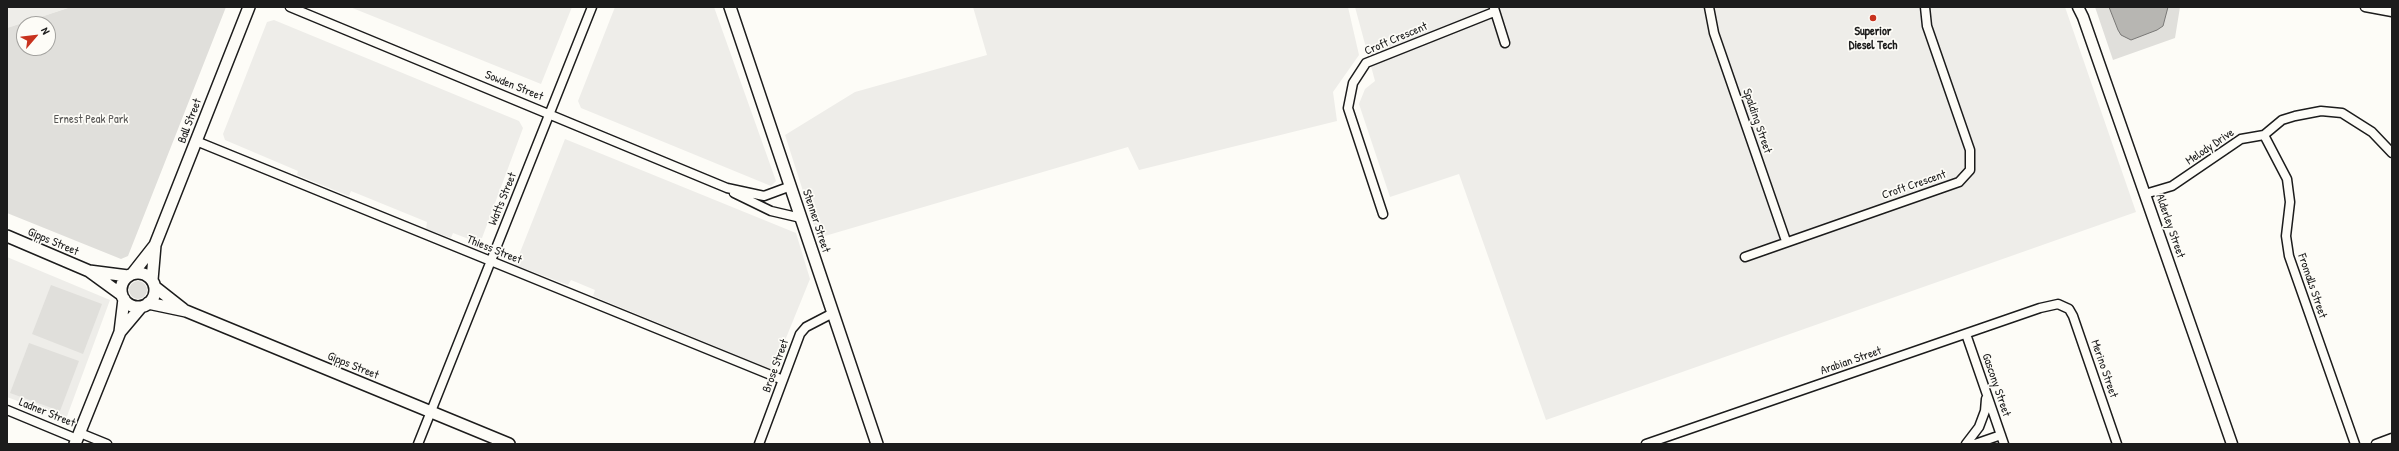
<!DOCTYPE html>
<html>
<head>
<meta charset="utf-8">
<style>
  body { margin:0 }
  #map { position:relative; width:2399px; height:451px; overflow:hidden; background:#fdfcf7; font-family:"Patrick Hand",sans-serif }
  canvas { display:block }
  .frame { position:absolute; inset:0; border:8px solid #1c1c1c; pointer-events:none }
  .north { position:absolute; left:16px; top:16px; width:40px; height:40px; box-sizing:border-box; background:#fdfcf7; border:1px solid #a3a29f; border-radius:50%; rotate:62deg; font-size:11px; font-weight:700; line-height:16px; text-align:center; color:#1c1c1c }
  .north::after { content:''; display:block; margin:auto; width:14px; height:18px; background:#c8321e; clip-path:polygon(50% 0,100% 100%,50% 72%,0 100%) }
</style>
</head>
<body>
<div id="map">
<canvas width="2399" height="451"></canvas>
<div class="frame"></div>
<div class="north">N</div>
</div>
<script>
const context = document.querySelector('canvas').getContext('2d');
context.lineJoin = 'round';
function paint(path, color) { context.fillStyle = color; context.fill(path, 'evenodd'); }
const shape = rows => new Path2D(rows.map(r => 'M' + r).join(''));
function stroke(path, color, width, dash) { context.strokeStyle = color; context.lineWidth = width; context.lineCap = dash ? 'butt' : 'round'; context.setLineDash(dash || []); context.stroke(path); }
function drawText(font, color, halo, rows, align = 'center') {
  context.font = font + ' "Patrick Hand",sans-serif'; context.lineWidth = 3.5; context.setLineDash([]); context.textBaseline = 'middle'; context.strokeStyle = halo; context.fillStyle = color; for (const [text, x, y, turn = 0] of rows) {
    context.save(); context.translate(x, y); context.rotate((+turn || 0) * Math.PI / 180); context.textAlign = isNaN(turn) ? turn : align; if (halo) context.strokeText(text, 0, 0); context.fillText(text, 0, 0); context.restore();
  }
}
paint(shape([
  [7,7,71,7,7,28],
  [350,7,572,7,541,84],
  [615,7,714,7,776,181,771,186,581,108,578,101],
  [973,7,1348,7,1359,55,1333,92,1337,121,1139,170,1128,147,818,238,785,135,855,92,987,55],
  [1355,7,2065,7,2136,212,1546,420,1459,174,1390,197,1359,104,1365,89,1375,81],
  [274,20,519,121,523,128,482,238,474,241,453,233,451,238,426,229,427,222,351,191,349,196,297,175,298,171,225,140,223,134,267,22],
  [565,139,796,233,810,279,773,370,593,296,595,290,571,280,568,285,515,265],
  [7,257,110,300,66,419,7,397]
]), '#eeede9');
paint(shape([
  [71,7,226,7,128,256,121,259,7,213,7,28],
  [24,24,48,24,48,48,24,48],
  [2095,7,2180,7,2175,38,2113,60],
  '129 290a9 9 0 1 1 18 0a9 9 0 1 1-18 0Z',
  [51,285,102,304,83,354,32,334],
  [29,343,79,361,60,411,10,393]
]), '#e0dfdb');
const water = shape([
  [2109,7,2168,7,2163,26,2157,30,2131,40,2121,35,2118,30,2109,7]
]);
paint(water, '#b7b6b2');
stroke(water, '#797876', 1);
const minor = shape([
  [290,7,727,188,764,196,791,186],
  [1709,7,1714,33,1786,241],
  [2365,7,2392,12],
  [1494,8,1505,43],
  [2264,135,2287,179,2290,202,2286,236,2289,256,2355,444],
  [196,141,783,380],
  [734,193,771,211,801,218],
  [2145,194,2172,186,2241,139,2264,135,2282,120,2295,116,2321,111,2342,113,2372,132,2392,153],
  [1383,214,1348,108,1353,83,1366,63,1494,12],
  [1745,257,1959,182,1970,170,1970,150,1927,26,1925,7],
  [1966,334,2004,444],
  [7,410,77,439],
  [80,433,107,444],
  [418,444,592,7],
  [759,444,800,334,806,327,833,313],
  [1646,444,2040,308,2058,304,2069,309,2073,316,2117,444],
  [1966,444,1979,427,1985,411,1986,399],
  [1975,444,2001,435],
  [2376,444,2392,438]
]);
const tertiary = shape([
  [2078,7,2083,17,2232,444]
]);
const secondary = shape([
  [730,7,877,444],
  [7,236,89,271,122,295],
  [89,271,128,276],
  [133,273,155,245,249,7],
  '121 290a17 17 0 1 1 34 0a17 17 0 1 1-34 0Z',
  [152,280,155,245],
  [155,287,183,309],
  [148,303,186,311,509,444],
  [120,332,141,307],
  [75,444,120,332,124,299]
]);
stroke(minor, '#1c1c1c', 11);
stroke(tertiary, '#1c1c1c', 13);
stroke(secondary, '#1c1c1c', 14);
stroke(minor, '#fdfcf7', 8);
stroke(tertiary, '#fdfcf7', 10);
stroke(secondary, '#fdfcf7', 11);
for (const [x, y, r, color] of [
  [1873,18,4,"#c8321e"]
]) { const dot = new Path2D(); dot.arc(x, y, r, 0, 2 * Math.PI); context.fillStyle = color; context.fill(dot); stroke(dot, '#fdfcf7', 1.5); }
drawText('bold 12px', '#1c1c1c', '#fdfcf7', [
  ["Superior",1873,32],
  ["Diesel Tech",1873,46]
]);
drawText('12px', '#1c1c1c', '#fdfcf7', [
  ["Croft Crescent",1396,39,-23],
  ["Sowden Street",514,86,22],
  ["Ball Street",190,121,-69],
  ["Spalding Street",1757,121,71],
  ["Melody Drive",2210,147,-34],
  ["Croft Crescent",1914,185,-19],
  ["Watts Street",503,199,-68],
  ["Stenner Street",816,221,72],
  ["Alderley Street",2170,226,71],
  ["Gipps Street",53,242,23],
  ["Thiess Street",494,250,22],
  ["Fromalls Street",2312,286,71],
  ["Arabian Street",1851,361,-19],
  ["Gipps Street",353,366,22],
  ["Brose Street",776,366,-70],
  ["Merino Street",2104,369,71],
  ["Gascony Street",1996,385,71],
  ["Ladner Street",47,413,22]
]);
drawText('12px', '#575655', '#fdfcf7', [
  ["Ernest Peak Park",91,120]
]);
</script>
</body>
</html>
